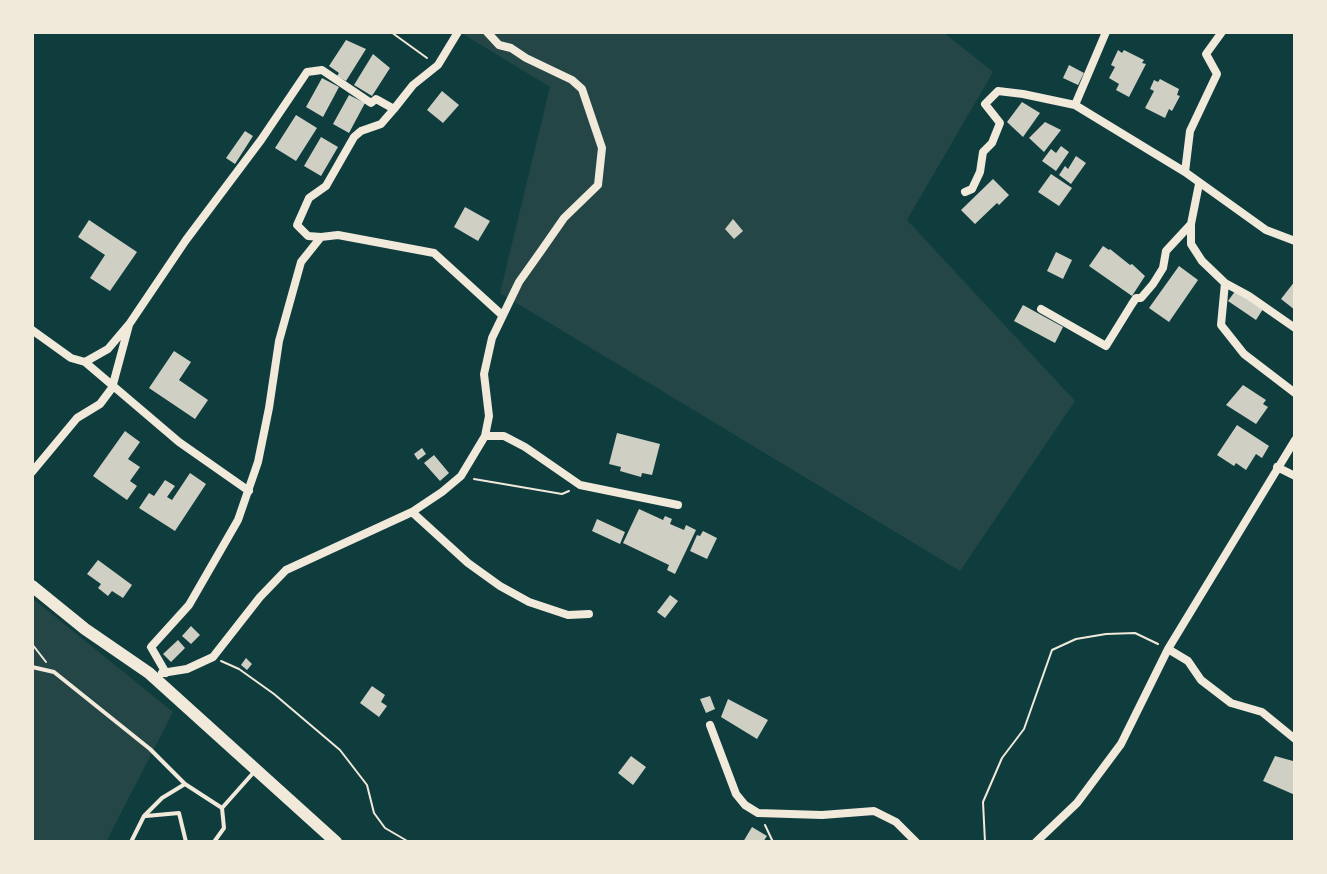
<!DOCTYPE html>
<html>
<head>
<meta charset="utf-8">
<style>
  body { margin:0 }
  #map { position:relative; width:1327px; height:874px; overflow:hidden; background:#0f3d3e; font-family:"PT Sans",sans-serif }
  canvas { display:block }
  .frame { position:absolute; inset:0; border:34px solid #f1e9da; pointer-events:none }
</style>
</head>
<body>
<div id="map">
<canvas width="1327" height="874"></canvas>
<div class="frame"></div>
</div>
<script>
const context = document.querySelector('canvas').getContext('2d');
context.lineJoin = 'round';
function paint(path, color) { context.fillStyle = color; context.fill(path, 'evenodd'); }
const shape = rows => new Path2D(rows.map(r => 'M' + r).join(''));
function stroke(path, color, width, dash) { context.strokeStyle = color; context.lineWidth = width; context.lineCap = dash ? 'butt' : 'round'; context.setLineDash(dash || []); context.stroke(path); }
paint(shape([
  [460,32,943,32,993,72,907,220,1075,401,960,571,500,293,550,87],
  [32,598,173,712,106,842,32,842]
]), '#244646');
paint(shape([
  [346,40,366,49,346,81,337,76,339,73,329,66],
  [1118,50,1122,53,1124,50,1144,60,1142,63,1146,64,1129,97,1116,90,1119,84,1109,78,1115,67,1111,65],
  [373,54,390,68,372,96,354,85],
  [1069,65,1084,73,1078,85,1063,78],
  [322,78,339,87,323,117,306,107],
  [1160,79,1179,89,1177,95,1180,96,1172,111,1169,109,1165,118,1145,108,1154,91,1150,89,1154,80,1158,82],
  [442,91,459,105,443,123,427,110],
  [349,95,365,103,349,133,333,124],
  [1022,102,1040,113,1023,137,1007,122],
  [296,115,317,128,296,161,275,148],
  [1045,122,1061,130,1044,152,1029,138],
  [245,131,253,136,235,164,226,158],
  [321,137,338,147,321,176,304,166],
  [1061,146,1069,152,1056,171,1042,161,1051,149,1056,153],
  [1076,156,1086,163,1071,184,1059,175,1065,166,1068,169],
  [1051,174,1072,188,1059,206,1038,192],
  [993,179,1009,195,999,205,997,203,975,224,961,210],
  [465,207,490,221,478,241,454,227],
  [733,219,743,231,734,239,725,229],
  [89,220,137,252,110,291,90,278,105,255,78,237],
  [1103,246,1109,250,1110,249,1130,265,1132,264,1145,276,1132,296,1089,266],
  [1056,252,1072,260,1063,279,1047,271],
  [1179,266,1198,280,1169,322,1149,308],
  [1295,281,1295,310,1281,299],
  [1236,290,1263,309,1256,320,1228,301],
  [1023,305,1063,327,1055,343,1014,321],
  [174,351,191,362,179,380,208,400,195,419,149,388],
  [1243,385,1266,400,1263,404,1268,407,1256,424,1226,405],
  [1237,425,1269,446,1262,458,1256,454,1246,470,1236,463,1234,466,1217,455],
  [125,431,140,442,128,459,140,467,130,481,137,486,127,500,93,476],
  [617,433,660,444,652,475,642,473,641,477,620,471,621,467,609,464],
  [422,448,426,454,418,460,414,454],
  [434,455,449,473,440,481,424,463],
  [190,473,206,484,175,531,139,508,149,493,154,496,165,480,175,486,167,497,172,500],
  [639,509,663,520,665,516,672,519,670,524,684,530,686,525,696,530,675,574,667,570,669,565,623,543],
  [597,519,625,532,620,544,592,531],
  [703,531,717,538,707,559,690,551,697,535,700,536],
  [98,560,132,585,123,598,112,591,108,596,98,588,101,584,87,574],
  [670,595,678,601,665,618,657,612],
  [191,626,200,635,191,644,182,636],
  [178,640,185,648,171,662,163,654],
  [246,658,252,664,247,670,241,665],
  [372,686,385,695,381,702,387,706,379,717,360,703],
  [710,696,715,709,706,713,700,699],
  [728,699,768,720,757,739,721,717],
  [631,756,646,767,633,785,618,773],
  [1275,756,1293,761,1295,795,1263,781],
  [752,827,767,836,763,842,743,842]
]), '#cfcfc3');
stroke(shape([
  [391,32,427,58],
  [474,479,562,494,569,491],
  [32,644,46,662],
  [221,661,239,669,274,694,340,750,367,785,374,813,385,828,409,842],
  [765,825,773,842],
  [985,842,983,802,1002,758,1024,729,1052,650,1076,639,1106,634,1135,633,1158,644]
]), '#f1e9da', 2);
stroke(shape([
  [32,667,54,672,150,749,185,784,222,808],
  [146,816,179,813,186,842],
  [131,842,144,816,162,798,185,784],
  [214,842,224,828,222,808,254,772]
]), '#f1e9da', 4);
stroke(shape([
  [1075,105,1106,32],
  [1185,172,1190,131,1217,74,1206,54,1222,32],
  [965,192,972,189,980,172,983,152,992,143,1000,123,985,104,998,91,1023,94,1075,105,1185,172,1266,230,1295,241],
  [1191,224,1191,244,1202,261,1225,283,1249,296,1295,328],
  [321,237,308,236,297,225,309,198,326,186,354,137,361,131,381,124,394,109],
  [1225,283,1221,325,1244,354,1295,393],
  [1041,309,1106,346,1132,304,1136,298,1141,298,1153,284,1163,268,1166,251,1191,224,1199,184],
  [32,330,71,358,85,362,108,349,130,323,186,240,261,140,307,72,322,70,371,103,376,99,394,109,413,85,438,65,458,32],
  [85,362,179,442,249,491],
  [485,436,489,416,484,374,492,338,519,282,541,251,564,218,598,185,602,148,582,89,572,80,526,58,511,48,499,45,487,32],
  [1277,467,1295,476],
  [32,472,77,418,100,404,112,388,129,325],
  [412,512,468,563,500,586,529,602,568,615,589,614],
  [1168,649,1188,661,1201,680,1231,703,1262,712,1295,739],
  [162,673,187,669,213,657,260,597,286,570,412,512,442,492,461,476,485,436,504,436,525,447,580,485,678,505],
  [166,673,151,647,189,605,238,520,258,462,269,408,279,341,301,262,321,237,338,235,434,253,502,315],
  [710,725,736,794,745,805,758,813,822,815,874,811,896,822,916,842],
  [1036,842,1077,803,1121,744,1168,649,1295,440]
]), '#f1e9da', 8);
stroke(shape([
  [32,586,85,629,149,673,336,842]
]), '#f1e9da', 12);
</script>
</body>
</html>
